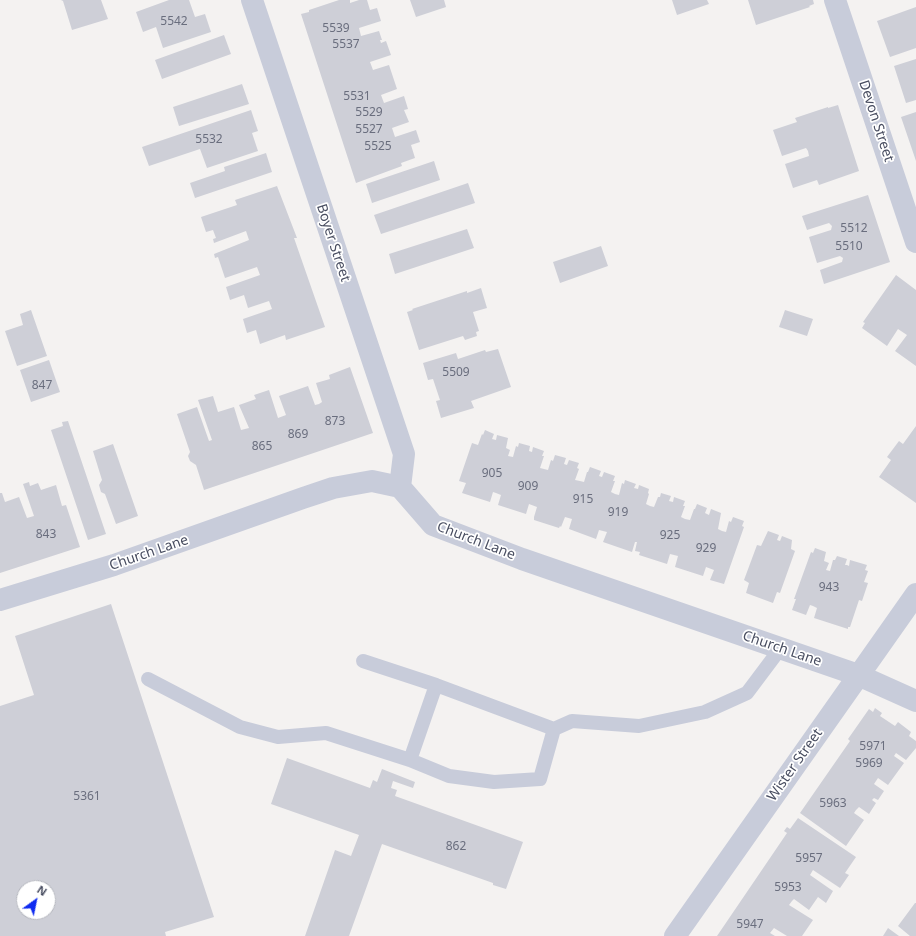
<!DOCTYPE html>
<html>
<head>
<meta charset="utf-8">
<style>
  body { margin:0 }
  #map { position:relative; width:916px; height:936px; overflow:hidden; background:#f4f2f1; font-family:"Noto Sans",sans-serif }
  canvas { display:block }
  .north { position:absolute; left:16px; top:880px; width:40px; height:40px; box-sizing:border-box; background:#fff; border:1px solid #b6b8bf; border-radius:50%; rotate:33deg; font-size:11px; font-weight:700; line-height:16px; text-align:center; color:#484d60 }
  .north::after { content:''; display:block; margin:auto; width:14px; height:18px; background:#0f2bf0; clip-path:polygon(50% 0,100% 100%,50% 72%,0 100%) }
</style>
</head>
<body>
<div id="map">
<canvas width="916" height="936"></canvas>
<div class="north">N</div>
</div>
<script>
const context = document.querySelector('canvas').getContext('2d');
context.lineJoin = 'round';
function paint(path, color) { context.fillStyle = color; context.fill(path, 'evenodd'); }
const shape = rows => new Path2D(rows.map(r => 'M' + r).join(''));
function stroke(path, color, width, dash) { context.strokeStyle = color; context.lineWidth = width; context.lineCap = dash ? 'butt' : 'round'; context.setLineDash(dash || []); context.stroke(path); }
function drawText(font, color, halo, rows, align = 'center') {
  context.font = font + ' "Noto Sans",sans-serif'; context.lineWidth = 3.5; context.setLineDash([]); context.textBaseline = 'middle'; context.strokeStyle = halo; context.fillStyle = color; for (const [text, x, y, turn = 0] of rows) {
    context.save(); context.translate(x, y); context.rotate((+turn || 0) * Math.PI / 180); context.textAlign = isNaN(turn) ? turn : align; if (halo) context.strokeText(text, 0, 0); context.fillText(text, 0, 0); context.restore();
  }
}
paint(shape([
  [61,0,101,0,108,19,72,30,63,1],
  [169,0,189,0,195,17,205,14,211,32,163,48,156,27,143,32,136,12],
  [339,0,350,0,350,3,359,0,367,0,370,10,377,8,381,21,359,28,361,36,379,31,382,40,380,40,381,43,386,41,391,55,370,62,373,70,389,65,397,89,381,95,384,103,404,96,408,109,404,110,409,122,392,128,395,137,416,130,420,142,411,145,415,158,401,163,402,166,356,183,301,14,309,12,309,10],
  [410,0,444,0,446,7,416,17],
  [672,0,707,0,709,4,677,15],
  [748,0,813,0,814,4,809,6,810,7,756,25],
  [916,7,916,48,890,57,877,21],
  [224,35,231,54,162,79,155,60],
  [916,59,916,100,906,103,894,66],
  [242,84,249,104,179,126,173,107],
  [838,105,859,171,819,185,817,180,793,188,785,164,809,156,808,151,806,148,782,156,773,130,797,122,795,118,828,107,828,108],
  [251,110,258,131,252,133,258,151,207,168,200,149,149,166,142,147],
  [916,112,916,161,901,117],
  [266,153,272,172,195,198,190,183,225,171,224,167],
  [434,161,440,180,372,203,366,184],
  [468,183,475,203,381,234,374,215],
  [277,186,297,238,294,238,325,327,286,340,285,335,260,344,256,330,247,333,243,319,272,309,269,301,248,308,244,295,230,300,226,287,260,275,257,267,225,278,218,257,215,258,214,254,249,240,246,231,214,243,213,239,216,238,213,230,206,232,201,217,237,205,235,200],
  [868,195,890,262,824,284,820,270,842,262,843,258,840,256,817,263,809,237,831,230,832,226,829,223,807,230,802,216],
  [467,229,474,248,395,274,389,254],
  [601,246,608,266,560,283,553,262],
  [896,275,916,290,916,366,895,351,907,335,898,329,887,346,862,328,865,323,863,322],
  [481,288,487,308,473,312,479,331,476,332,477,336,465,340,463,336,419,350,407,312,413,310,412,309,467,291,467,293],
  [31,310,47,356,17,366,5,331,23,325,20,314],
  [785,310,813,319,807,336,779,327],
  [498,349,511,387,471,401,474,408,441,418,436,401,440,400,433,379,428,380,423,363,456,353,458,359,485,350,486,352],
  [49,360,60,392,31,402,20,370],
  [350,367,373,433,204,490,196,465,190,461,188,456,190,452,177,414,197,407,209,441,212,440,198,400,213,396,218,412,234,407,241,430,249,428,239,405,256,399,254,395,269,390,278,418,286,415,279,396,308,386,315,405,319,404,322,402,316,383,330,379,329,375],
  [68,421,106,534,88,540,51,430,63,426,62,422],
  [916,426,916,503,879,477,891,460,887,457,899,441,903,444],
  [485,430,494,434,492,439,496,440,497,435,508,438,506,448,510,450,508,456,513,457,516,446,518,447,519,443,530,446,529,451,532,452,533,447,544,451,542,456,544,456,540,468,548,470,551,460,553,461,555,455,566,458,564,464,567,465,569,460,579,463,577,468,579,469,575,480,580,481,584,482,587,472,588,472,590,467,601,471,599,476,602,477,604,472,615,476,613,481,615,481,611,492,615,494,619,495,622,483,624,484,625,480,636,484,634,488,638,489,639,485,649,489,648,493,649,494,646,504,650,506,654,507,658,497,660,497,661,493,671,496,669,501,673,502,674,497,685,501,683,506,685,506,681,517,685,519,690,520,694,509,695,509,697,504,707,508,705,513,709,515,711,509,721,513,718,529,722,531,726,532,729,521,731,522,733,517,744,521,742,526,744,527,724,584,710,580,714,570,706,567,703,576,675,567,678,556,670,554,667,564,639,555,640,552,635,551,637,542,635,542,632,552,603,542,607,532,599,530,596,539,569,529,572,519,565,517,561,527,560,526,559,528,534,520,534,517,537,507,529,504,526,514,498,505,501,495,496,493,493,492,490,502,462,493,466,483,459,481,472,443,478,445,482,434,483,435],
  [113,444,138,516,116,524,105,494,101,492,99,485,102,480,93,451],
  [29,482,30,486,38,483,41,490,56,485,62,506,66,505,80,547,0,573,0,493,2,493,5,502,19,497,27,518,34,516,23,484],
  [768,531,779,535,777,540,780,541,782,536,792,540,791,549,795,551,780,593,777,592,773,603,746,593,749,583,744,580,757,545,761,546],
  [815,548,826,552,824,561,829,563,826,570,830,571,833,560,835,560,837,556,847,559,845,565,847,565,849,566,850,560,867,565,865,570,868,571,864,582,868,583,862,601,859,600,850,627,848,627,848,629,814,618,817,608,813,606,810,605,806,615,792,610,796,599,794,599,811,552,813,553],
  [111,604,214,917,165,932,166,936,0,936,0,706,34,695,15,636],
  [24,888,48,888,48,912,24,912],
  [875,708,882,713,880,716,895,726,898,722,911,732,909,736,916,741,916,748,906,760,896,753,894,756,904,763,888,785,878,778,874,784,884,791,878,800,874,798,872,800,876,803,869,814,859,807,856,810,854,813,864,820,846,846,800,813,850,741,848,739,869,709,873,712],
  [287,758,370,788,373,780,377,782,382,769,415,782,413,788,393,781,391,788,397,790,395,796,523,842,506,889,493,885,493,883,382,844,349,936,305,936,335,850,351,856,359,835,271,804],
  [798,818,856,857,845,873,849,875,840,888,813,870,810,875,833,891,826,903,818,897,809,910,794,899,792,901,789,905,813,920,802,936,787,936,774,928,770,933,775,936,717,936,787,833,784,831,787,827,790,829],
  [915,903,916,903,916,936,910,936,898,926],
  [888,928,899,936,883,936]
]), '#cecfd7');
stroke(shape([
  [363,661,436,685],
  [148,679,240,727,278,737,326,733,410,760,436,685,554,729,540,779,494,782,449,776,410,760],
  [554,729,572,721,639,726,705,712,747,693,780,649]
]), '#c8ccda', 14);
stroke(shape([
  [252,0,404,454,400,487],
  [835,0,916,242],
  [0,600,114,565,303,498,333,488,372,481,400,487,433,525,522,559,858,675,916,701],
  [675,936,916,594]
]), '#c8ccda', 22);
drawText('12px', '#6a6e7e', null, [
  ["5542",174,22],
  ["5539",336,29],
  ["5537",346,45],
  ["5531",357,97],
  ["5529",369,113],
  ["5527",369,130],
  ["5532",209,140],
  ["5525",378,147],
  ["5512",854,229],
  ["5510",849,247],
  ["5509",456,373],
  ["847",42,386],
  ["873",335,422],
  ["869",298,435],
  ["865",262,447],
  ["905",492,474],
  ["909",528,487],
  ["915",583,500],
  ["919",618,513],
  ["843",46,535],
  ["925",670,536],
  ["929",706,549],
  ["943",829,588],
  ["5971",873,747],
  ["5969",869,764],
  ["5361",87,797],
  ["5963",833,804],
  ["862",456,847],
  ["5957",809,859],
  ["5953",788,888],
  ["5947",750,925]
]);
drawText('14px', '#484d60', '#fff', [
  ["Devon Street",876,121,72],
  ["Boyer Street",333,243,72],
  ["Church Lane",476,541,21],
  ["Church Lane",149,553,-19],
  ["Church Lane",782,649,19],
  ["Wister Street",795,765,-55]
]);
</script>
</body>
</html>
